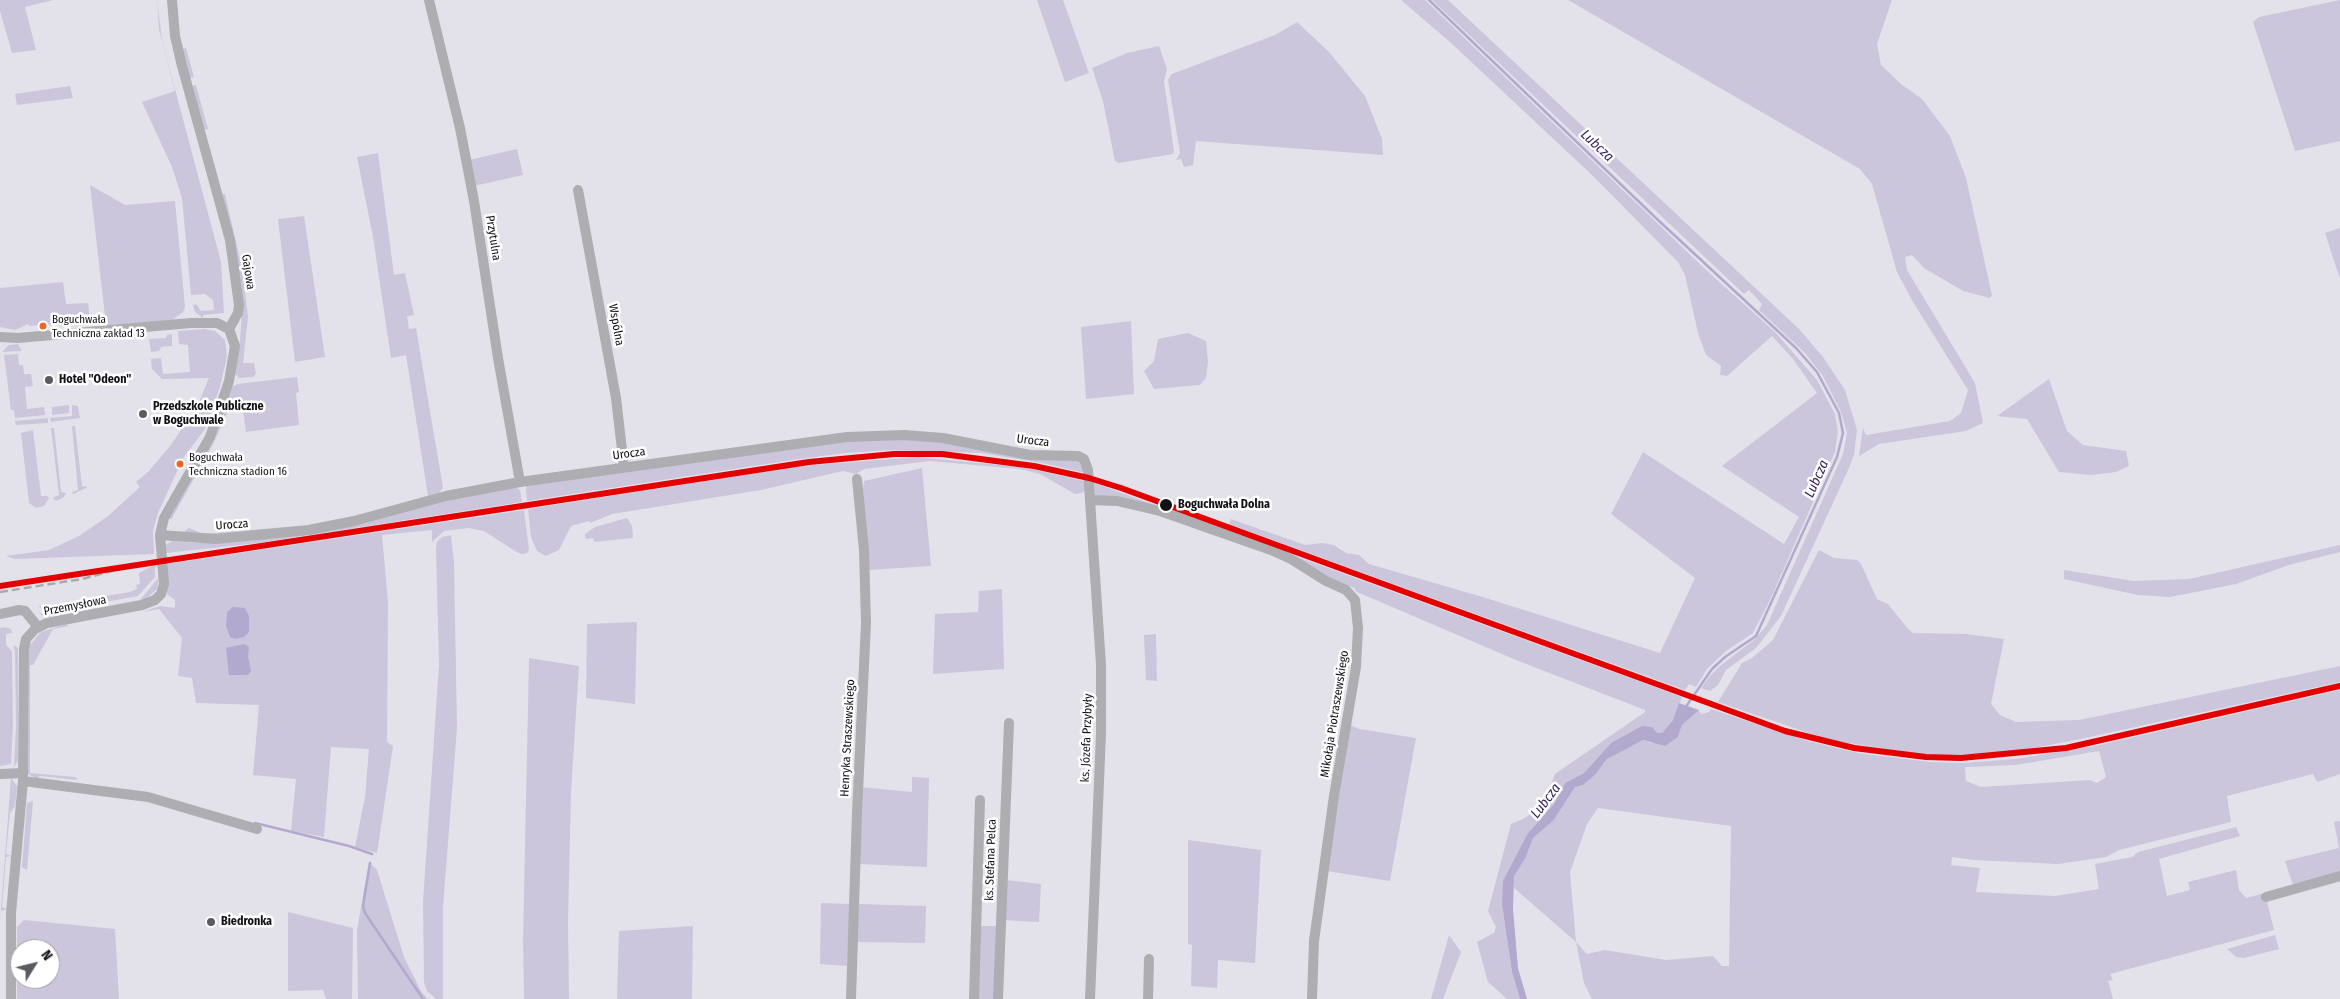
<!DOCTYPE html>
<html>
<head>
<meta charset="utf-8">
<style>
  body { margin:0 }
  #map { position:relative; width:2340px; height:999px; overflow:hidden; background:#e3e2ea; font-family:"Fira Sans Condensed",sans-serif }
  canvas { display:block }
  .north { position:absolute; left:10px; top:939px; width:50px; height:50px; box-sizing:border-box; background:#fff; border:1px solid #a09fa1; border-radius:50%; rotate:54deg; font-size:14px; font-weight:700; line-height:20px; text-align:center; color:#111015 }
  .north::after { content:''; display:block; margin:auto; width:18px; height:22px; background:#5a5a60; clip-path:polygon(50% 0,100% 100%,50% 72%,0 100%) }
</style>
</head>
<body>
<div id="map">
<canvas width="2340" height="999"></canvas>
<div class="north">N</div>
</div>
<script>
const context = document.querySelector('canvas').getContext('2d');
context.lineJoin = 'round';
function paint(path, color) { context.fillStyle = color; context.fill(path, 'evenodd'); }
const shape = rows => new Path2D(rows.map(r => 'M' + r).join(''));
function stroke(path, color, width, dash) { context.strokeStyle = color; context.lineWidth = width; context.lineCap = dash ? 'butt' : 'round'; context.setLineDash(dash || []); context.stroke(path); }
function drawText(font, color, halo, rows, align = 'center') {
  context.font = font + ' "Fira Sans Condensed",sans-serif'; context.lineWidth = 5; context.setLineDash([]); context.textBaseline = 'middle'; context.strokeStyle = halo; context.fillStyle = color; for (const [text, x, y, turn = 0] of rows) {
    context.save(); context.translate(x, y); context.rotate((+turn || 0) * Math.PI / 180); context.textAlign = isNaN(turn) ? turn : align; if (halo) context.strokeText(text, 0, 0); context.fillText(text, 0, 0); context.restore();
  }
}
paint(shape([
  [0,0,53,0,25,7,36,50,12,53,0,11],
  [157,0,162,40,221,262,224,313,203,315,203,318,195,312,193,305,196,304,201,311,214,310,213,300,205,294,191,295,182,198,172,167,142,102,175,91,159,29],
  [1037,0,1063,0,1089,73,1065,82],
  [1401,0,1425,0,1705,269,1776,333,1817,380,1835,414,1838,432,1835,452,1771,598,1753,633,1726,651,1707,669,1696,687,1689,684,1685,690,1229,524,1231,519,1305,545,1322,543,1334,545,1346,553,1359,555,1369,564,1486,598,1660,653,1695,578,1611,514,1643,452,1784,544,1799,517,1722,466,1817,393,1793,359,1772,336,1727,376,1720,375,1721,366,1706,355,1698,333,1685,275,1678,262,1593,176,1450,42],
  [1432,0,1448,0,1799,329,1823,357,1845,390,1857,430,1854,455,1849,468,1781,616,1756,648,1726,670,1718,685,1710,691,1701,688,1710,676,1720,666,1755,639,1767,625,1843,454,1847,433,1841,412,1823,376,1805,353,1759,310,1762,304,1749,290,1744,294],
  [1568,0,1892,0,1877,44,1881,65,1901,84,1922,99,1950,136,1966,178,1992,295,1990,298,1963,291,1924,268,1912,255,1905,257,1907,270,1975,383,1983,423,1966,431,1879,444,1859,456,1863,428,1866,435,1950,421,1961,413,1968,390,1913,302,1897,272,1872,184,1860,169],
  [2340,0,2340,141,2295,151,2253,22,2259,17],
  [1297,22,1329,52,1365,96,1382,139,1383,155,1196,141,1193,165,1184,167,1181,159,1176,160,1180,153,1168,80,1172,74,1275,35],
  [1159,46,1167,69,1164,81,1174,151,1173,154,1119,163,1115,161,1103,101,1092,68,1127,53],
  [186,48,194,77,189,78,182,49],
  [196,85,208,129,204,130,191,86],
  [70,86,73,98,17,105,15,94],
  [517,149,523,175,474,186,469,160],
  [378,153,394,275,405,273,414,315,407,316,409,329,416,328,443,488,439,493,428,496,406,355,391,358,373,237,357,157],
  [90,185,125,205,175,201,185,307,183,312,172,320,113,325,67,326,59,326,59,324,29,326,28,324,15,330,0,327,0,288,63,282,66,304,88,303,90,318,105,316],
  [222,194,225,194,242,268,248,317,243,363,254,363,256,374,253,377,239,378,235,374,239,350,243,303],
  [304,216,325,357,295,362,278,219],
  [2340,228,2340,279,2325,233],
  [1131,321,1134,394,1086,399,1081,327],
  [204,329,215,331,225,340,227,356,220,387,205,429,178,465,179,467,158,513,153,531,154,554,15,559,6,556,49,550,79,536,108,516,140,487,136,482,149,471,170,446,197,407,209,378,162,379,152,369,151,359,161,358,163,374,190,372,188,345,179,344,178,331],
  [1188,333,1206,341,1208,362,1206,378,1200,385,1154,389,1144,371,1154,361,1158,339],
  [172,334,172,346,161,347,159,351,151,352,149,339,166,338,167,335],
  [18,344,22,351,2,352,9,345],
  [18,354,19,365,23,365,24,374,31,374,33,386,25,387,27,409,44,407,45,415,15,418,14,410,11,410,4,355],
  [297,377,299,392,296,393,299,425,246,432,242,402,232,403,212,446,171,520,169,517,218,429,231,387,238,384],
  [2049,379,2067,431,2083,445,2126,451,2129,466,2116,472,2091,475,2059,472,2027,419,1997,416],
  [69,405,69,413,52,415,52,407],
  [72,405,78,406,80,418,51,422,50,418,72,416],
  [48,418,48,423,16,425,15,421],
  [72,426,75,426,82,486,88,487,73,494,72,492,78,490],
  [51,428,54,428,61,492,66,493,63,498,56,501,53,498,59,495],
  [33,430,41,496,47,496,49,498,44,506,36,508,29,503,21,433],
  [912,438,1077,460,1082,463,1085,473,1042,463,981,453,890,450,846,453,792,460,527,501,526,490,527,485,842,440],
  [917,457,1022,467,1085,481,1085,490,1082,493,1075,494,1040,474,1020,469,930,461,864,469,856,474,843,471,761,490,612,514,590,523,589,521,571,526,559,550,546,556,537,551,531,537,528,509,802,466],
  [922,468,931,566,867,570,863,491,864,481],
  [1092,482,1682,697,1673,720,1662,733,1611,743,1584,773,1565,783,1554,804,1528,833,1519,852,1502,905,1512,972,1520,999,1507,999,1488,982,1477,942,1494,933,1496,927,1488,911,1511,824,1523,819,1543,806,1555,774,1645,712,1645,710,1516,660,1357,592,1354,588,1327,579,1272,550,1093,496],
  [515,486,520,490,522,502,258,543,166,553,166,545,172,541,194,543,228,542,394,512],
  [524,510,529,550,527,553,521,554,515,551,484,531,469,528,444,531,432,542,432,530,382,535,388,602,387,742,393,746,377,853,355,847,365,797,369,749,331,747,324,837,291,831,296,779,253,775,259,705,196,703,192,678,178,676,182,638,159,609,142,612,160,606,175,608,175,600,167,594,167,564],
  [627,518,632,526,633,538,594,542,593,538,586,539,585,534,595,527],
  [308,525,211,536,182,533,189,528,204,534],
  [451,535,454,563,457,728,443,907,443,999,436,999,427,991,424,982,423,901,439,665,436,549,437,542,442,537],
  [2340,545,2340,552,2289,565,2236,584,2170,597,2138,595,2064,579,2064,570,2134,581,2189,579],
  [1819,550,1834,558,1857,560,1861,564,1877,599,1888,604,1908,629,1913,633,1966,634,2004,639,1991,704,2000,715,2016,722,2079,720,2340,666,2340,682,2081,739,2028,749,1983,754,1932,756,1829,740,1718,702,1742,663,1752,658,1773,640],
  [154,565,157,567,155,568,155,577,138,596,50,612,43,610,38,605,48,609,63,603,130,592,137,589,136,585,140,584,139,573],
  [159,577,157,589,146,599,51,617,44,616,37,612,50,616,140,600],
  [1002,589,1004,669,933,674,935,614,978,612,979,591],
  [637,622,635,704,586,698,587,624],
  [66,624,69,626,53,629,33,665,30,665,30,773,75,777,78,780,40,776,37,779,28,774,29,646,41,632],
  [4,627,11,629,12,633,6,634,6,645,12,651,13,725,11,764,0,766,0,628],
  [1156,634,1157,681,1146,680,1144,635],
  [13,645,18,648,18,761,14,767,16,726,15,651],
  [529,658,579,666,571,792,568,921,569,999,524,999,523,940],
  [2340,690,2340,774,2317,782,2313,774,2227,796,2231,822,2119,850,2106,857,2058,864,1974,860,1952,857,1951,865,1980,868,1976,892,2055,896,2099,889,2095,864,2132,857,2138,852,2236,827,2240,836,2159,859,2167,896,2190,890,2188,882,2236,870,2239,890,2246,898,2265,893,2274,930,2110,974,2113,980,2108,981,2113,999,1592,999,1584,983,1576,942,1514,888,1514,875,1526,857,1533,838,1553,821,1575,786,1583,785,1595,775,1607,759,1625,748,1643,740,1651,743,1678,737,1682,725,1699,710,1701,714,1709,712,1711,709,1808,741,1858,753,1930,762,1964,763,2015,759,2095,746],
  [2099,751,2106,777,2097,783,2090,780,1981,787,1966,781,1965,767,2016,765],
  [1598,808,1731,826,1729,966,1722,966,1713,956,1666,960,1605,950,1587,954,1576,942,1570,872,1587,824],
  [1350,725,1359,729,1416,738,1390,881,1327,871],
  [912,777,929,778,927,867,859,864,860,787,912,792],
  [11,778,17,786,15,806,10,813,6,854,11,856,6,857,2,907,7,909,1,911,0,922],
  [33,801,27,870,22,867,27,803],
  [2340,821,2340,872,2293,885,2285,861,2339,848,2334,822],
  [1188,840,1261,850,1255,963,1218,960,1217,988,1191,986,1192,945,1188,944],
  [369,862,377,870,404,957,421,991,428,999,358,999,357,930],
  [1006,880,1041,884,1039,922,1003,920],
  [821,903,851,904,847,966,820,964],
  [859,904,926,906,925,943,856,942],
  [288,912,353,928,352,999,326,999,323,990,288,991],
  [24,920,115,929,119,999,17,999,17,927],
  [20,949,50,949,50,979,20,979],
  [693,926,692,999,617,999,619,931],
  [979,926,997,926,995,999,977,999],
  [1449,935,1461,952,1443,999,1431,999],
  [2275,935,2279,949,2244,958,2236,957,2227,949]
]), '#cbc6db');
paint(shape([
  [233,607,245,608,249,616,249,632,244,637,235,639,230,637,226,626,227,612],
  [244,644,249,647,248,656,251,672,247,675,229,675,226,648],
  [1679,703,1699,710,1682,725,1678,737,1665,746,1643,740,1607,759,1595,775,1583,785,1575,787,1553,821,1533,838,1526,857,1514,876,1513,909,1518,968,1527,999,1520,999,1512,972,1502,905,1503,881,1528,833,1554,804,1565,783,1584,773,1611,743,1642,726,1652,727,1657,733,1662,733,1673,720]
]), '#b3a9ce');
stroke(shape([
  [1429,0,1658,220,1796,348,1817,372,1839,413,1843,433,1837,457,1756,636,1725,657,1712,669,1685,708],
  [255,823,349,846,372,854],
  [370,863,363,906,365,913,423,999]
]), '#b3a9ce', 2.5);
stroke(shape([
  [172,0,175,36,182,66,230,240,239,305,238,313,229,329],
  [429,0,460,128,474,201,498,358,520,482],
  [578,190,616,398,624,467],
  [0,337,18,338,191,323,217,323,229,329,235,346,229,381,210,437,164,518,160,535,164,584,161,594,155,600,142,605,47,623,35,629,26,639,24,649,23,781,11,913,11,999],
  [1090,500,1117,501,1160,511,1271,550,1291,559,1326,581,1346,590,1355,600,1358,628,1356,667,1334,796,1314,941,1312,999],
  [160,535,216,539,309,530,354,521,446,496,520,482,847,437,904,435,943,438,1030,455,1078,456,1084,459,1088,470,1101,665,1101,733,1090,999],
  [0,614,19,610,25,611,38,627],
  [0,774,23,773],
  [23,781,148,797,257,829],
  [2266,897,2340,876],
  [851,999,857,813,866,623,864,550,857,479],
  [974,999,980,800],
  [998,999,1009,723],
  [1148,999,1149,959]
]), '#aeadb1', 10);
stroke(shape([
  [0,592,82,579,135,565]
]), '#aaaaae', 2.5, [8, 4]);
stroke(shape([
  [0,586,809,462,894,454,942,454,1034,466,1089,478,1121,488,1785,731,1854,748,1926,757,1961,758,2066,748,2340,686]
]), '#e50000', 6);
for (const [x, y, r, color] of [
  [43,326,4.5,"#f26522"],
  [49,380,5,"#5a5a60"],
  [143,414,5,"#5a5a60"],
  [180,464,4.5,"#f26522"],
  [1166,505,7,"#111015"],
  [211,922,5,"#5a5a60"]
]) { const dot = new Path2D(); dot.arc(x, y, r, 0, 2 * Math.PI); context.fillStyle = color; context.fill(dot); stroke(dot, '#fff', 2); }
drawText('11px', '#111015', '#fff', [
  ["Boguchwała",52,320],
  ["Techniczna zakład 13",52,334],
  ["Boguchwała",189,458],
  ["Techniczna stadion 16",189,472]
], 'left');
drawText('12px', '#111015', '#fff', [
  ["Przytulna",493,238,81],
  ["Gajowa",248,272,81],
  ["Wspólna",616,325,80],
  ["Urocza",1033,441,7],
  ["Urocza",629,454,-8],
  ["Urocza",232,525,-4],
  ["Przemysłowa",75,606,-11],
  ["Mikołaja Piotraszewskiego",1335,714,-81],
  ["Henryka Straszewskiego",848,738,-87],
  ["ks. Józefa Przybyły",1087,738,-88],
  ["ks. Stefana Pelca",991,860,-88]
]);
drawText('bold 12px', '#111015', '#fff', [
  ["Hotel \"Odeon\"",59,380],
  ["Przedszkole Publiczne",153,407],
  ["w Boguchwale",153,421],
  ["Biedronka",221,922]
], 'left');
drawText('bold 12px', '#111015', '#fff', [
  ["Boguchwała Dolna",1178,505]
], 'left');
drawText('italic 14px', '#341d59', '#fff', [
  ["Lubcza",1597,146,43],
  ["Lubcza",1817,479,-66],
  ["Lubcza",1546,801,-53]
]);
</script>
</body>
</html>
